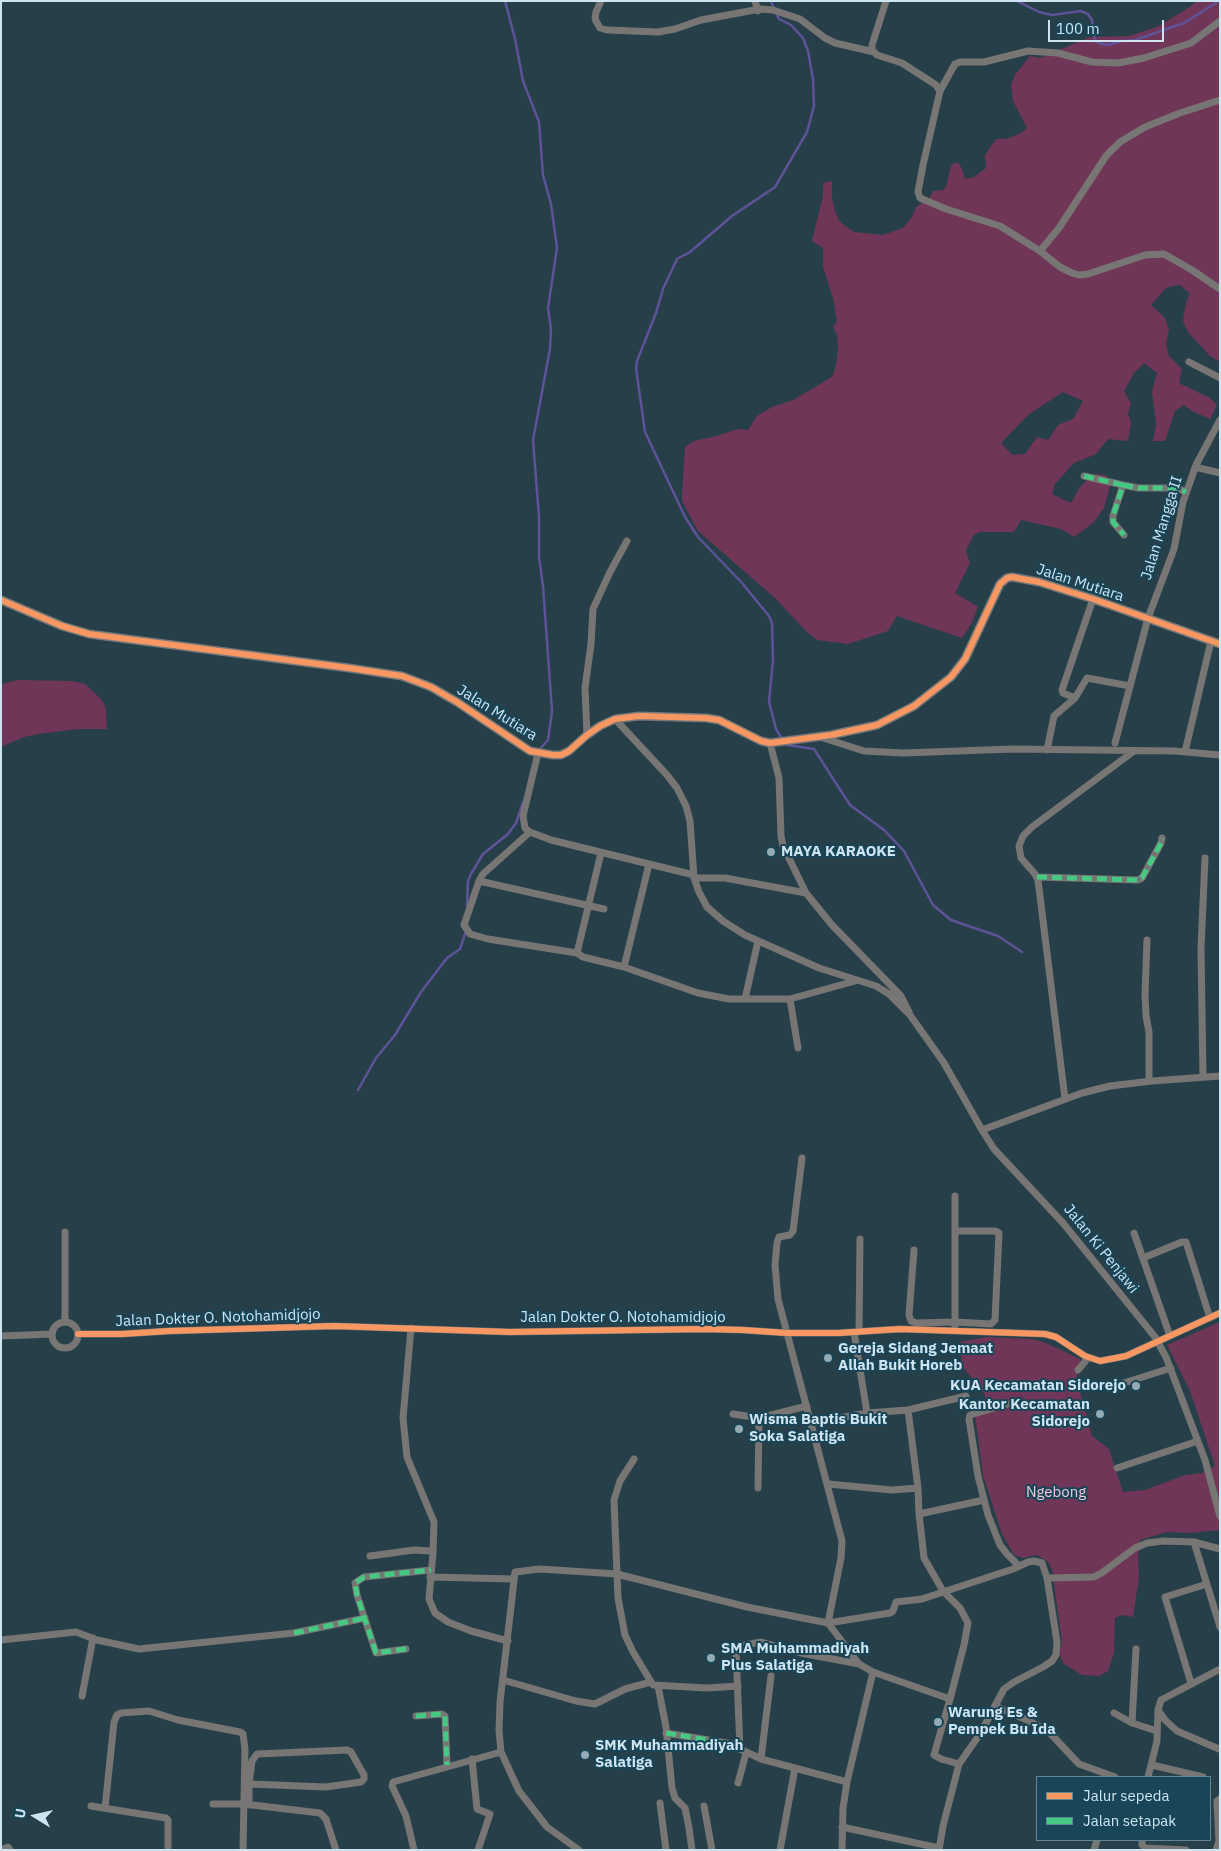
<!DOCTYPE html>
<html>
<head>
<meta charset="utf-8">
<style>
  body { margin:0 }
  #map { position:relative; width:1221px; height:1851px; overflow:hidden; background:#273f49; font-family:"IBM Plex Sans",sans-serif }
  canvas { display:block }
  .frame { position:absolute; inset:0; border:2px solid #cee5f1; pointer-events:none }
  .legend { position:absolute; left:1036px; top:1776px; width:175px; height:65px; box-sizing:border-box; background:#184558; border:1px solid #618595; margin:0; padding:6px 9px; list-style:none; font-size:15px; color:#cee5f1 }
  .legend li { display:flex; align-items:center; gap:10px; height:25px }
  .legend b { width:25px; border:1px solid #618595 }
  .north { position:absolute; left:10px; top:1791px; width:50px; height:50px; -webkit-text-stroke:4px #184558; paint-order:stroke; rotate:280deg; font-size:14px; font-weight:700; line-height:20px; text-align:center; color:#cee5f1 }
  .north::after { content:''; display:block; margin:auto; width:18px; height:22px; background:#cee5f1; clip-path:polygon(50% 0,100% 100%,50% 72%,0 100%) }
  .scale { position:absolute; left:1048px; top:20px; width:116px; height:22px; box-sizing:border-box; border:2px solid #cee5f1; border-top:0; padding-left:6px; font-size:15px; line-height:18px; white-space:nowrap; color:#cee5f1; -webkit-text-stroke:4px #184558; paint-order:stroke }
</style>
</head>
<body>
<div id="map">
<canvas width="1221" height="1851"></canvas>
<div class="frame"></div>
<ul class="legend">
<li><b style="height:6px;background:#f99763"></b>Jalur sepeda</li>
<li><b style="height:6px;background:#46c982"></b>Jalan setapak</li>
</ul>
<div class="north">U</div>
<div class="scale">100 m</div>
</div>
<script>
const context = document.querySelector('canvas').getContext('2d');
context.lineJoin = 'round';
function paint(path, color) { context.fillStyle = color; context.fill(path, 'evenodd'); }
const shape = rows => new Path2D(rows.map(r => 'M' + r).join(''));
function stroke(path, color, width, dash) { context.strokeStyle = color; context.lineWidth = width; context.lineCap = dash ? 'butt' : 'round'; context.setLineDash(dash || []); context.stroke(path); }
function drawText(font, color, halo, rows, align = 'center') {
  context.font = font + ' "IBM Plex Sans",sans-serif'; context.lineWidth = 4; context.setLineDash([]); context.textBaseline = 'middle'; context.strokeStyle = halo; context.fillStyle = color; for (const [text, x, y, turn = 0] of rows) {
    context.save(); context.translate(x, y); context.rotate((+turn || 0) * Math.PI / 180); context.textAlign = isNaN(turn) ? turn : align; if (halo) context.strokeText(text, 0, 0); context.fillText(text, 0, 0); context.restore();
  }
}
paint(shape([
  [1196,1,1220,1,1220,362,1210,356,1188,332,1183,321,1186,303,1190,294,1180,285,1172,286,1165,289,1151,305,1165,318,1169,330,1166,344,1169,356,1182,369,1179,383,1210,398,1217,405,1210,419,1192,411,1184,405,1175,411,1165,441,1153,441,1156,424,1152,391,1157,373,1144,363,1134,373,1124,391,1131,403,1128,414,1131,422,1128,441,1108,439,1096,454,1074,463,1055,484,1052,494,1071,503,1080,487,1087,480,1095,474,1106,475,1110,486,1104,508,1093,523,1074,537,1061,529,1021,520,1014,532,979,532,973,536,966,551,970,563,955,593,978,607,971,624,962,638,897,616,888,631,848,644,817,640,805,630,776,599,698,531,682,501,682,494,685,447,694,441,717,436,737,429,748,430,757,416,772,407,793,400,832,377,836,366,838,348,837,335,833,327,837,321,833,298,823,267,823,248,812,241,823,196,823,183,832,181,832,198,835,212,841,223,854,232,883,235,903,228,912,217,916,207,930,197,933,191,943,190,946,187,951,165,958,162,962,169,965,179,974,177,986,168,985,155,996,139,1006,139,1021,133,1027,128,1013,101,1011,85,1015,75,1030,56,1040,58,1090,37,1129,36,1157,27,1191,6],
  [1063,392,1083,401,1073,419,1058,425,1048,440,1037,437,1025,454,1012,455,1001,443,1029,414],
  [19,680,72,681,85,684,101,699,105,706,106,712,107,729,77,729,39,734,24,737,1,747,1,684],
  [1220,1322,1220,1530,1190,1533,1167,1532,1140,1540,1138,1558,1139,1577,1133,1617,1122,1615,1115,1618,1114,1653,1108,1671,1099,1676,1082,1675,1064,1664,1059,1654,1062,1642,1052,1569,1048,1562,1037,1555,1023,1558,1014,1555,1002,1534,983,1475,975,1415,988,1406,984,1393,962,1366,960,1342,986,1337,1031,1339,1044,1342,1080,1359,1082,1365,1076,1377,1092,1436,1109,1449,1123,1492,1145,1490,1185,1475,1202,1473,1215,1466,1190,1391,1167,1345]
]), '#6f3657');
stroke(shape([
  [505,1,515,39,523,81,539,122,543,175,551,204,557,248,548,308,551,329,550,349,533,440,539,517,539,557,543,586,552,711,548,740,538,751],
  [771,1,774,8],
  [1017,1,1039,12,1052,15,1081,11,1088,14,1092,20,1095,41,1102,44,1109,45,1121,41,1135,40,1184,23,1219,1],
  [776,13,779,19,791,25,803,38,808,51,813,79,814,106,807,132,775,187,732,216,690,252,677,259,663,289,656,313,637,361,636,368,645,432,685,517,698,537,742,583,769,616,772,623,773,660,769,702,776,729,782,739],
  [787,745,814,749,850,805,884,830,904,851,933,905,951,920,998,936,1022,952],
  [467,906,468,881,471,874,483,854,508,834,516,823,523,802],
  [358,1090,376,1058,395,1035,421,992,447,958,460,949,465,934]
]), '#5e5398', 2.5);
stroke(shape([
  [601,1,596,12,595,19,600,28,607,30,658,32,675,29,701,20,760,9,773,10,800,19,825,38,835,43,874,52],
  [755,1,758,11],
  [886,1,872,45,872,50,877,55,902,63,936,85,940,91,923,165,918,192,920,198,946,209,1000,226,1040,251,1060,267,1072,273,1079,275,1088,274,1145,255,1164,254,1192,270,1220,289],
  [940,91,955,64,960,62,984,62,1028,51,1058,53,1092,62,1118,63,1144,58,1191,43,1220,21],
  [1040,251,1059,228,1106,156,1120,142,1145,127,1180,113,1220,100],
  [1189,362,1220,378],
  [1195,467,1220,473],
  [1084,476,1123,485,1113,516,1113,522,1124,535],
  [1123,485,1138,488,1177,488,1186,492],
  [1075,698,1063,693,1062,690,1093,599],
  [615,719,667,775,677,788,686,806,690,821,694,878,699,892,707,907,723,921,745,935,819,968,876,986,889,994,910,1015,944,1063,982,1130,994,1149,1063,1223,1155,1337,1166,1357,1205,1460,1220,1516],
  [587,735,585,688,591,644,593,609,610,572,627,541],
  [820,737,864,751,903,753,1013,749,1175,751,1220,755],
  [770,743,779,778,781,836,783,846,806,893,832,925,901,996,909,1012],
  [1115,743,1148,618,1174,549,1183,502,1196,465,1220,420],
  [1047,750,1054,716,1075,698,1087,678,1130,686],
  [1185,752,1211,641],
  [538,753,523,816,525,828,530,832,551,840,649,864],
  [530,832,483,874,479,881,604,909],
  [601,853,577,953,583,957,624,967],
  [694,875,649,864,624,967,698,993,729,999,790,999,855,981],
  [1037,877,1138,880,1142,878,1161,843,1162,838],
  [694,878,725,878,806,893],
  [479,881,464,925,470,934,488,939,577,953],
  [1147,940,1145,995,1146,1016,1149,1032,1149,1081],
  [745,999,758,941],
  [790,999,798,1048],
  [1203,1077,1201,948,1205,858],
  [1065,1099,1038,880,1035,874,1021,858,1019,846,1023,836,1032,827,1134,751],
  [982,1130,1082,1093,1110,1086,1152,1081,1220,1076],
  [802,1158,793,1231,790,1235,779,1237,777,1243,775,1265,778,1299,842,1541,841,1558,828,1623,859,1664,873,1672,847,1782,843,1808,842,1850],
  [65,1232,65,1321],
  [1134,1233,1170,1336],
  [914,1250,909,1315,911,1321,916,1323,955,1322,991,1324,995,1320,999,1233,995,1231,955,1231],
  [1143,1258,1182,1242,1186,1242,1210,1318],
  '52 1335a13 13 0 1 1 26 0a13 13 0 1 1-26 0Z',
  [955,1326,955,1196],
  [411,1328,403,1418,407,1457,434,1522,433,1553],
  [854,1332,867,1413],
  [859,1332,860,1239],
  [78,1334,122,1334,169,1331,334,1326,510,1332,704,1329,743,1330,787,1333,838,1333,900,1329,1045,1334,1056,1337,1085,1356,1100,1361,1126,1356,1220,1313],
  [1,1336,52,1334],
  [1078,1370,1088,1358],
  [1108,1388,1171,1368],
  [1008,1404,970,1415,969,1419,978,1476,988,1515,1000,1545,1007,1554,1019,1566],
  [908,1410,966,1396],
  [733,1414,759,1418],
  [811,1423,867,1413,908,1410,918,1488,919,1514],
  [634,1459,620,1481,614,1500,617,1574,747,1607,828,1623,890,1613,893,1611,896,1602,922,1599,1013,1569,1028,1562,1034,1561,1042,1563,1047,1578,1057,1642,1056,1655,1052,1661,1043,1667,1014,1682,1004,1689,980,1734,959,1764,941,1759,934,1755,950,1699],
  [1117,1468,1198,1441],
  [828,1484,892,1490,918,1488],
  [758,1488,759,1418,807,1406],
  [1194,1542,1220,1627],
  [370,1556,414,1550,431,1551,433,1553,429,1599,435,1613,448,1622,471,1631,508,1641],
  [430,1577,513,1579],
  [1047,1578,1094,1577,1103,1572,1135,1548,1147,1543,1164,1541,1194,1542,1220,1549],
  [1,1640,76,1632,97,1640,139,1649,294,1633,365,1618],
  [406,1649,376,1653,357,1595,355,1583,364,1577,431,1570],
  [1136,1649,1132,1723,1157,1731],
  [873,1672,950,1699,964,1645,968,1623,960,1608,943,1591,924,1558,919,1514,984,1500],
  [503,1680,576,1701,595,1704,625,1689,651,1682],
  [1191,1683,1165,1597,1207,1584],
  [658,1686,666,1727,672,1788,675,1798,685,1808,689,1828,692,1850],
  [82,1696,93,1638],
  [995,1706,1027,1720,1048,1731,1079,1764,1115,1777],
  [1158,1710,1165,1720,1177,1731,1219,1749],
  [1114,1713,1132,1723],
  [416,1716,442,1714,445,1716,447,1765],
  [666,1733,739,1745],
  [472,1759,477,1809,490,1814,478,1850],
  [761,1759,771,1676],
  [1152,1765,1203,1777],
  [1148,1777,1157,1741,1158,1710,1161,1700,1220,1669],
  [847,1782,761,1759,740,1749,736,1651,745,1645,761,1642,801,1653,859,1664],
  [738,1783,746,1753],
  [660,1803,666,1850],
  [213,1804,244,1804,320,1813,326,1819,336,1850],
  [249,1805,249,1784,252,1761,257,1754,347,1750,351,1752,364,1775,364,1779,361,1782,326,1787,249,1784],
  [91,1806,166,1818,168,1820,168,1850],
  [704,1806,712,1850],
  [105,1808,114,1722,117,1715,121,1713,149,1711,178,1720,240,1732,243,1734,245,1749,243,1850],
  [842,1827,939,1848],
  [1142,1840,1142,1845,1145,1848,1186,1850],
  [1,1850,8,1847,10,1850],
  [414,1850,406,1816,392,1786,393,1782,501,1752],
  [579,1850,547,1827,530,1805,519,1791,501,1752,499,1731,500,1702,515,1572,540,1569,617,1574,618,1598,625,1635,633,1652,653,1685,707,1688,738,1686],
  [780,1850,795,1768],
  [939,1850,943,1826,959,1764],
  [1094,1850,1097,1840],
  [1216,1850,1219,1841,1217,1801,1220,1799]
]), '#787674', 7);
stroke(shape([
  [1,600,62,626,89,634,349,668,402,676,431,687,457,702,530,751,553,755,561,755,569,751,587,735,600,726,615,719,639,716,706,718,719,720,761,741,770,743,831,735,877,725,914,706,951,677,965,659,1000,584,1007,578,1012,577,1039,582,1093,599,1220,644]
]), '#777878', 9);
stroke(shape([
  [1084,476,1123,485,1113,516,1113,522,1124,535],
  [1123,485,1138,488,1177,488,1186,492],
  [1037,877,1138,880,1142,878,1161,843,1162,838],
  [294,1633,365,1618],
  [406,1649,376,1653,357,1595,355,1583,364,1577,431,1570],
  [416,1716,442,1714,445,1716,447,1765],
  [666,1733,739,1745]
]), '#46c982', 5, [10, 5]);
stroke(shape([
  [1,600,62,626,89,634,349,668,402,676,431,687,457,702,530,751,553,755,561,755,569,751,587,735,600,726,615,719,639,716,706,718,719,720,761,741,770,743,831,735,877,725,914,706,951,677,965,659,1000,584,1007,578,1012,577,1039,582,1093,599,1220,644],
  [78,1334,122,1334,169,1331,334,1326,510,1332,704,1329,743,1330,787,1333,838,1333,900,1329,1045,1334,1056,1337,1085,1356,1100,1361,1126,1356,1220,1313]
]), '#f99763', 6);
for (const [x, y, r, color] of [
  [771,852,5,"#94abb6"],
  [828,1358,5,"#94abb6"],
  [1136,1386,5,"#94abb6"],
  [1100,1414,5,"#94abb6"],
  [739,1429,5,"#94abb6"],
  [711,1658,5,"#94abb6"],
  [938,1722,5,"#94abb6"],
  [585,1755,5,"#94abb6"]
]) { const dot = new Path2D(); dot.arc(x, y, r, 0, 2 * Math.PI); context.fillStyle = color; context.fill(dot); stroke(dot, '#184558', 2); }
drawText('15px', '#cee5f1', '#184558', [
  ["Jalan Mangga II",1162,528,-73],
  ["Jalan Mutiara",1080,583,18],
  ["Jalan Mutiara",497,713,32],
  ["Jalan Ki Penjawi",1101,1249,51],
  ["Jalan Dokter O. Notohamidjojo",218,1318,-2],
  ["Jalan Dokter O. Notohamidjojo",623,1318]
]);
drawText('bold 15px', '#cee5f1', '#184558', [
  ["MAYA KARAOKE",781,852],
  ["Gereja Sidang Jemaat",838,1349],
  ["Allah Bukit Horeb",838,1366],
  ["KUA Kecamatan Sidorejo",1126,1386,"right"],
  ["Kantor Kecamatan",1090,1405,"right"],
  ["Sidorejo",1090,1422,"right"],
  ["Wisma Baptis Bukit",749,1420],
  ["Soka Salatiga",749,1437],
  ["SMA Muhammadiyah",721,1649],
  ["Plus Salatiga",721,1666],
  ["Warung Es &",948,1713],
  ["Pempek Bu Ida",948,1730],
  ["SMK Muhammadiyah",595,1746],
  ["Salatiga",595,1763]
], 'left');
drawText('15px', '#f5c7db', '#184558', [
  ["Ngebong",1056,1493]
]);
</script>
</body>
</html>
